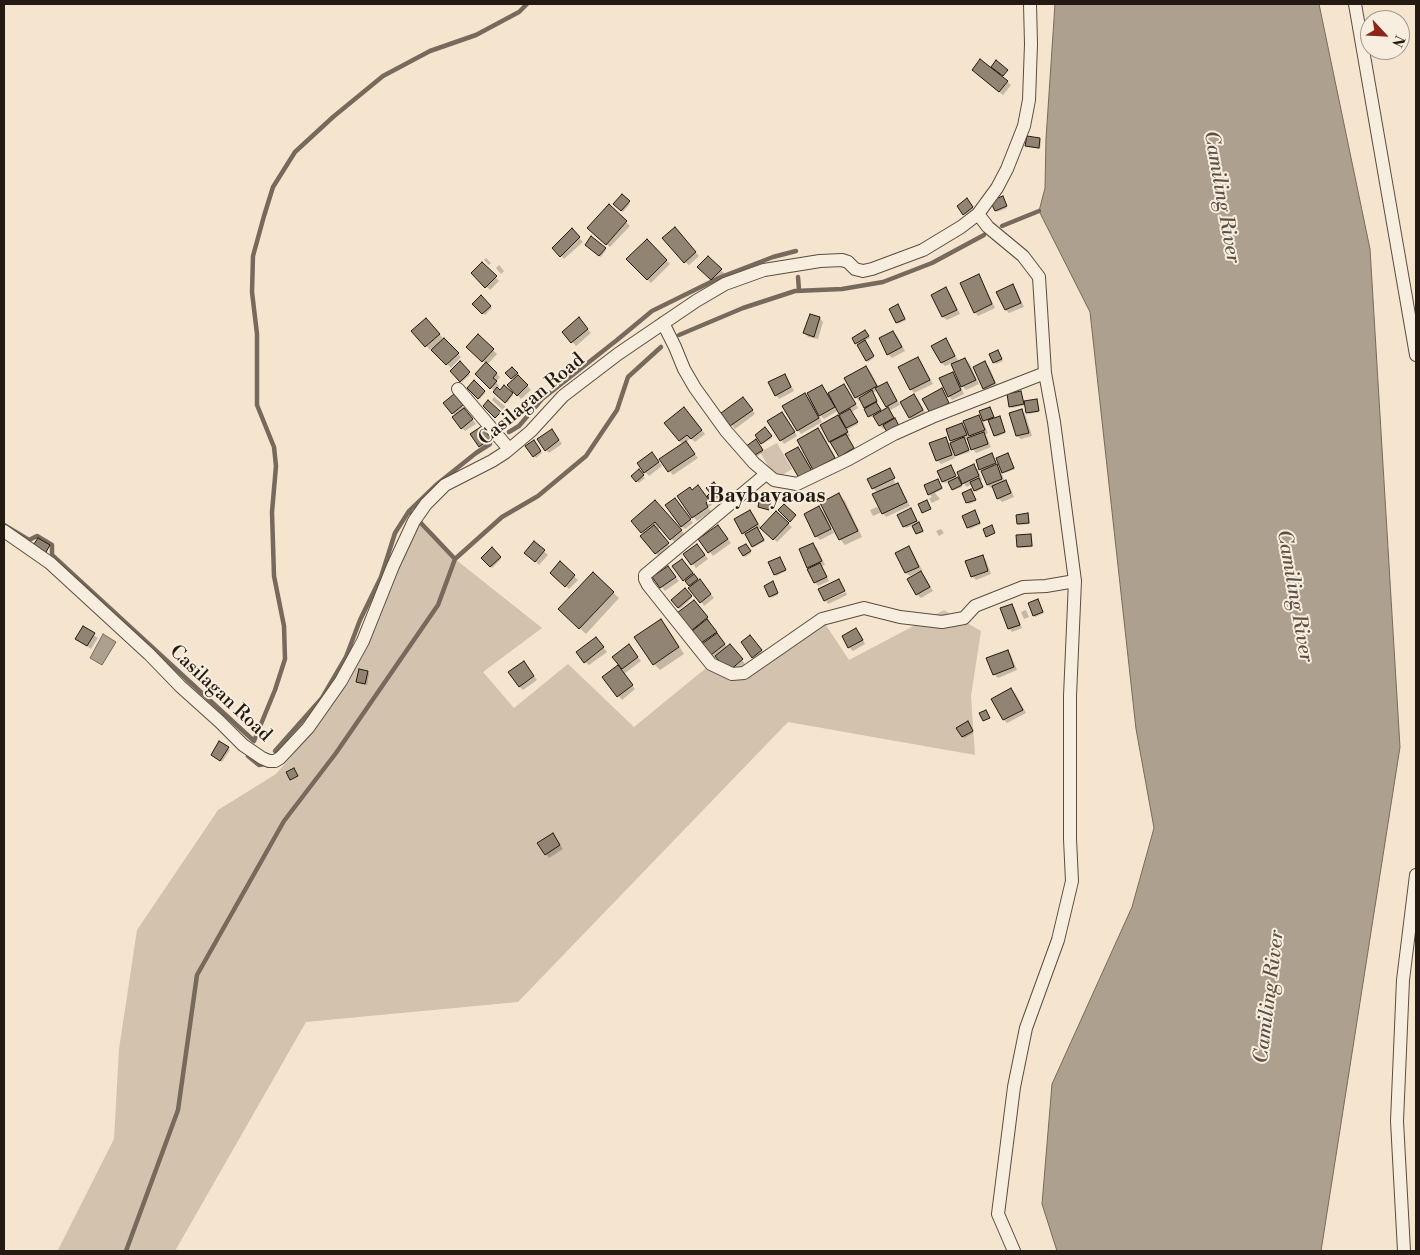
<!DOCTYPE html>
<html>
<head>
<meta charset="utf-8">
<style>
  body { margin:0 }
  #map { position:relative; width:1420px; height:1255px; overflow:hidden; background:#f5e5ce; font-family:"Libre Bodoni",serif }
  canvas { display:block }
  .frame { position:absolute; inset:0; border:5px solid #251a11; pointer-events:none }
  .north { position:absolute; left:1360px; top:10px; width:50px; height:50px; box-sizing:border-box; background:#f8eedf; border:1px solid #a4998d; border-radius:50%; rotate:115deg; font-size:14px; font-weight:700; line-height:20px; text-align:center; color:#251a11 }
  .north::after { content:''; display:block; margin:auto; width:18px; height:22px; background:#8f2418; clip-path:polygon(50% 0,100% 100%,50% 72%,0 100%) }
</style>
</head>
<body>
<div id="map">
<canvas width="1420" height="1255"></canvas>
<div class="frame"></div>
<div class="north">N</div>
</div>
<script>
const context = document.querySelector('canvas').getContext('2d');
context.lineJoin = 'round';
function paint(path, color) { context.fillStyle = color; context.fill(path, 'evenodd'); }
const shape = rows => new Path2D(rows.map(r => 'M' + r).join(''));
function stroke(path, color, width, dash) { context.strokeStyle = color; context.lineWidth = width; context.lineCap = dash ? 'butt' : 'round'; context.setLineDash(dash || []); context.stroke(path); }
function drawText(font, color, halo, rows, align = 'center') {
  context.font = font + ' "Libre Bodoni",serif'; context.lineWidth = 4; context.setLineDash([]); context.textBaseline = 'middle'; context.strokeStyle = halo; context.fillStyle = color; for (const [text, x, y, turn = 0] of rows) {
    context.save(); context.translate(x, y); context.rotate((+turn || 0) * Math.PI / 180); context.textAlign = isNaN(turn) ? turn : align; if (halo) context.strokeText(text, 0, 0); context.fillText(text, 0, 0); context.restore();
  }
}
paint(shape([
  [777,443,792,469,776,479,760,452],
  [416,518,455,559,542,628,483,672,514,708,568,664,634,727,711,664,732,674,822,619,849,660,944,610,981,631,971,696,975,755,788,722,518,1002,306,1022,175,1251,61,1251,58,1250,114,1139,119,1049,137,930,218,810,276,774,309,736,353,660]
]), '#d2c2ae');
const water = shape([
  [1055,4,1319,4,1370,249,1400,747,1321,1251,1057,1251,1042,1204,1052,1084,1132,907,1154,828,1136,729,1090,312,1039,211,1045,188,1046,139,1055,4],
  [103,634,116,642,102,665,90,658,103,634]
]);
paint(water, '#aea08e');
stroke(water, '#776a5c', 1);
paint(shape([
  [977,74,1007,82,1011,85,1003,95],
  [1028,137,1040,139,1041,140,1040,149,1028,147,1026,146],
  [622,196,630,204,623,212,615,204],
  [1002,197,1007,208,997,212,992,201],
  [966,200,974,209,966,215,958,206],
  [609,206,630,226,610,247,589,228],
  [572,230,583,242,564,259,554,248],
  [678,233,699,256,689,265,685,262],
  [591,238,606,250,601,257,586,245],
  [647,241,670,264,651,283,628,259],
  [708,257,725,274,716,283,699,267],
  [486,258,491,263,489,265,484,260],
  [482,263,499,281,490,290,472,273],
  [499,265,504,271,501,274,496,268],
  [979,276,982,280,995,308,978,316,975,312],
  [1013,286,1016,289,1024,307,1009,313,1006,310],
  [946,289,950,293,960,314,947,320,943,317,933,295],
  [481,297,492,308,485,315,474,304],
  [899,307,906,320,898,324,891,309],
  [820,318,823,322,818,339,808,337,805,333],
  [426,320,461,357,451,368,432,348,430,350,413,331],
  [582,323,591,333,576,346,564,332],
  [893,332,897,336,905,351,892,358,888,354],
  [867,333,870,338,864,341,874,358,868,362,853,338],
  [478,336,497,354,487,365,500,377,496,382,499,386,497,389,500,391,504,387,513,395,507,403,477,374,486,364,468,347],
  [946,340,949,344,959,362,965,359,969,363,979,384,966,390,959,383,964,394,952,400,949,396,952,373,959,380,952,363,945,366,942,363],
  [999,353,1003,361,996,364,991,355],
  [918,358,921,362,933,384,914,393,911,389],
  [460,363,470,375,462,382,452,371],
  [985,363,989,367,998,387,988,392,984,388],
  [866,367,870,371,879,388,887,383,890,387,900,405,890,410,897,422,883,429,880,426,874,416,871,417,869,416,861,400,859,401,856,397],
  [878,390,889,408,881,412,876,403,878,402,873,393],
  [512,369,531,390,521,399,509,385,514,380,507,373],
  [785,375,788,379,794,391,779,399,776,395],
  [474,382,485,393,480,399,468,388],
  [844,385,847,389,858,408,852,412,858,424,847,430,850,436,848,437,857,452,843,460,840,456,821,426,838,416,843,421,842,415,839,410,824,419,817,412,822,422,801,434,798,430,805,394,812,401,822,386,828,394],
  [1021,393,1024,402,1036,400,1038,402,1039,412,1029,414,1026,405,1012,408,1010,406],
  [914,395,918,399,926,414,913,421,910,417],
  [454,396,476,424,465,431,462,428,456,416,445,404],
  [494,397,507,408,504,411,492,400],
  [747,402,755,414,735,429,723,414],
  [990,408,995,419,1000,418,1001,419,1006,433,996,437,990,420,983,422,988,433,985,435,987,437,991,447,976,453,973,449,969,439,965,440,970,452,957,456,952,451,955,458,941,464,937,460,945,438,950,444,953,443,951,441,947,430,962,425,968,430,979,416,984,421,980,411],
  [1021,411,1025,414,1032,436,1021,439,1017,436,1011,414],
  [688,412,705,434,695,442,691,438,686,442,698,458,673,475,661,460,683,444,679,441],
  [782,413,786,417,797,436,784,444,781,440],
  [818,429,822,433,838,462,818,473],
  [767,430,772,438,763,444,762,443],
  [485,431,494,442,483,449,480,446],
  [555,434,562,444,549,453,546,450],
  [535,443,542,453,536,458,527,446],
  [757,443,763,452,755,458],
  [798,448,802,452,815,475,803,481],
  [1008,454,1015,469,1005,473,1004,472],
  [993,456,996,465,1000,469,1005,482,1009,485,1014,497,1002,502,998,498,994,487,991,488,988,485,981,469],
  [656,458,662,466,649,476,645,472],
  [974,466,978,470,982,480,980,481,983,488,976,492,972,484,967,487,963,483],
  [952,468,957,479,959,480,962,487,954,490,949,481,945,483,943,482,939,472],
  [890,470,892,472,890,472,896,485,897,484,901,488,910,506,886,517,882,512,878,493,873,488],
  [638,471,645,478,639,483,632,476],
  [938,480,943,489,935,493,940,499,932,503,929,498,932,497,929,494],
  [714,484,723,495,714,502,709,496,712,493],
  [698,487,712,505,708,507,711,511,697,521,679,497,692,491],
  [971,491,976,501,969,504,963,494],
  [839,495,845,501,862,537,845,545,840,539,832,525,830,526,834,533,820,540,816,536,819,507,827,515],
  [675,499,693,523,685,529,681,526],
  [771,499,772,501,770,510,759,507],
  [661,507,687,537,677,545,661,527,658,530,671,548,659,557,642,536,644,534,633,521],
  [877,507,882,512,873,516,870,510],
  [750,511,754,515,761,528,758,530,765,541,754,547,743,533],
  [912,511,924,532,919,534,913,525,906,528,899,515],
  [975,512,981,524,970,529,968,527],
  [776,513,792,527,777,542,762,528],
  [1027,514,1029,516,1030,524,1019,525,1018,524],
  [941,529,944,533,939,536,936,531],
  [721,530,731,543,713,556,700,540],
  [1031,536,1032,537,1033,547,1019,548,1018,546],
  [534,543,548,555,539,565,526,552],
  [813,544,817,548,825,565,822,566,829,581,818,586,815,582,801,550],
  [747,547,751,553,745,557,744,556],
  [909,547,912,551,922,570,910,576,906,573,897,553],
  [492,549,501,559,492,568,483,558],
  [701,549,708,559,696,568,685,554],
  [982,556,986,560,991,574,976,580,972,576],
  [780,558,786,571,776,576,775,574],
  [560,563,578,580,569,589,551,573],
  [686,564,699,582,703,585,714,598,704,606,692,587,684,580],
  [671,571,679,581,665,591,654,577],
  [593,573,619,598,586,634,560,609],
  [921,573,925,577,933,591,921,598,917,594],
  [774,584,778,595,771,598,765,586],
  [685,589,692,598,680,609,672,600],
  [846,592,847,595,828,604,826,601],
  [1038,601,1044,613,1035,617,1034,615],
  [698,605,710,621,709,623,718,636,728,648,734,649,745,664,733,674,717,657,715,658,712,654,679,613],
  [1012,605,1015,609,1022,628,1012,632,1009,628],
  [1026,610,1029,617,1024,619,1021,612],
  [661,621,667,627,684,654,660,670,654,664,636,637],
  [83,628,98,638,91,649,77,639],
  [856,630,860,633,865,644,853,651,849,647],
  [754,640,765,654,757,660,753,657],
  [599,642,607,652,589,665,585,662],
  [632,649,641,661,624,674,635,689,622,700,604,677,620,665],
  [1007,651,1011,655,1017,670,998,678,994,674],
  [527,666,537,680,523,690,519,686],
  [368,672,369,674,367,685,359,683,357,681],
  [1011,689,1015,693,1026,713,1007,723,1004,720,993,699],
  [969,724,973,733,964,738,963,736],
  [220,743,230,750,222,762,214,756],
  [556,838,563,849,549,858,546,854]
]), '#0003');
stroke(shape([
  [1002,226,1039,211],
  [798,277,799,290],
  [679,335,743,308,795,291,842,289,883,282,932,263,984,235],
  [509,432,519,426,542,399,617,340,652,311,721,277,773,257,796,251],
  [414,516,409,511,436,485,476,453,490,444],
  [4,525,29,540,37,536,52,545,52,555,254,741,275,690,285,659,284,626,274,576,272,512,276,466,274,447,257,405,257,334,252,292,253,256,264,216,273,187,295,152,333,117,383,76,430,51,476,35,519,12,527,4],
  [455,559,502,517,538,496,586,456,617,410,628,377,661,347],
  [275,751,322,698,346,657,360,620,381,577,395,533,409,511],
  [248,756,259,765,265,764],
  [126,1251,178,1110,197,975,284,821,336,753,438,605,455,559,419,521]
]), '#776a5c', 4.5);
const building = shape([
  [980,59,1008,81,999,92,972,70,980,59],
  [996,60,1008,70,1003,76,991,67,996,60],
  [1027,136,1040,138,1039,148,1025,146,1027,136],
  [622,194,630,201,621,211,613,204,622,194],
  [1003,196,1007,206,995,211,990,201,1003,196],
  [967,198,973,207,963,215,957,206,967,198],
  [609,204,627,221,606,245,587,228,609,204],
  [675,227,696,252,684,263,662,238,675,227],
  [572,228,580,237,560,257,552,248,572,228],
  [591,236,606,248,599,256,585,245,591,236],
  [647,239,667,260,647,280,626,259,647,239],
  [708,256,722,269,711,280,697,267,708,256],
  [482,262,497,276,485,288,471,273,482,262],
  [979,274,992,304,974,313,960,283,979,274],
  [1013,284,1021,303,1005,310,996,292,1013,284],
  [946,287,957,310,942,317,931,295,946,287],
  [481,295,491,306,482,314,472,304,481,295],
  [898,304,905,319,896,323,889,309,898,304],
  [810,314,820,317,814,337,803,333,810,314],
  [579,317,588,329,571,343,562,332,579,317],
  [426,318,440,334,425,347,411,331,426,318],
  [865,330,869,336,855,344,852,338,865,330],
  [893,331,902,347,887,355,879,338,893,331],
  [478,334,494,349,482,362,466,347,478,334],
  [444,338,459,353,446,365,431,350,444,338],
  [946,338,955,356,941,363,931,346,946,338],
  [865,340,874,356,866,361,857,345,865,340],
  [998,350,1002,359,993,363,989,354,998,350],
  [918,357,930,380,910,390,898,367,918,357],
  [965,358,976,380,961,387,951,364,965,358],
  [460,361,470,372,460,382,450,371,460,361],
  [985,361,995,383,983,389,973,367,985,361],
  [486,362,497,373,493,378,497,381,490,389,475,374,486,362],
  [866,366,877,386,855,398,844,378,866,366],
  [512,367,518,373,511,379,505,373,512,367],
  [953,372,961,390,948,397,939,378,953,372],
  [785,374,791,387,775,396,768,382,785,374],
  [518,375,528,385,517,396,507,385,518,375],
  [474,380,485,391,478,399,467,388,474,380],
  [887,382,897,401,886,407,875,388,887,382],
  [844,384,856,404,839,414,828,393,844,384],
  [504,385,513,393,505,403,493,392,497,387,500,390,504,385],
  [822,385,835,407,819,416,807,393,822,385],
  [942,388,949,403,930,413,922,399,942,388],
  [872,390,877,401,864,408,859,398,872,390],
  [1021,391,1024,404,1009,407,1007,394,1021,391],
  [805,393,819,418,797,431,782,406,805,393],
  [454,394,463,405,452,414,443,403,454,394],
  [914,394,923,410,909,418,900,402,914,394],
  [743,397,753,410,730,426,721,413,743,397],
  [1037,399,1039,411,1026,413,1024,401,1037,399],
  [488,400,501,412,495,418,483,406,488,400],
  [876,402,881,410,868,417,864,409,876,402],
  [684,407,702,430,691,439,687,435,679,441,664,423,684,407],
  [888,407,894,418,879,426,873,416,888,407],
  [990,407,994,417,983,421,979,411,990,407],
  [464,408,473,419,461,429,452,417,464,408],
  [850,409,858,422,846,428,839,415,850,409],
  [1022,409,1029,433,1016,436,1009,413,1022,409],
  [782,412,795,432,780,441,767,421,782,412],
  [838,415,848,432,829,442,820,425,838,415],
  [979,415,985,430,969,436,963,421,979,415],
  [1000,416,1005,432,994,436,988,420,1000,416],
  [895,418,900,428,888,434,883,425,895,418],
  [962,423,967,435,950,441,946,429,962,423],
  [482,426,491,438,479,447,470,434,482,426],
  [765,427,772,436,761,444,755,435,765,427],
  [818,428,835,458,813,470,797,440,818,428],
  [552,429,559,440,545,451,537,439,552,429],
  [984,432,988,444,971,450,967,438,984,432],
  [846,434,854,448,839,457,830,442,846,434],
  [946,437,952,455,936,461,929,443,946,437],
  [964,437,969,450,955,456,950,443,964,437],
  [756,439,763,450,752,457,745,447,756,439],
  [534,440,541,451,533,457,525,446,534,440],
  [686,441,695,454,668,472,659,459,686,441],
  [798,447,812,471,799,478,785,454,798,447],
  [652,452,659,462,644,473,637,463,652,452],
  [992,453,996,463,979,470,976,460,992,453],
  [1008,453,1014,468,1002,473,996,458,1008,453],
  [974,464,979,476,962,484,957,472,974,464],
  [997,464,1002,479,987,485,981,471,997,464],
  [951,465,956,476,942,482,937,471,951,465],
  [890,468,895,478,872,489,867,479,890,468],
  [639,469,644,475,636,482,631,476,639,469],
  [958,477,962,485,952,490,948,482,958,477],
  [979,478,983,487,974,491,970,482,979,478],
  [938,479,942,488,928,495,924,485,938,479],
  [1006,480,1011,493,997,499,992,486,1006,480],
  [714,482,722,493,711,501,707,496,710,493,706,488,714,482],
  [898,483,907,502,882,514,872,494,898,483],
  [698,485,709,500,706,503,708,507,692,518,677,496,690,487,692,490,698,485],
  [971,489,976,500,966,503,962,493,971,489],
  [839,493,858,531,839,540,820,503,839,493],
  [760,496,771,498,769,510,758,507,760,496],
  [675,498,691,519,681,527,665,505,675,498],
  [655,500,682,530,670,540,655,522,641,533,631,521,655,500],
  [927,500,931,509,922,513,918,504,927,500],
  [784,504,796,515,790,522,778,510,784,504],
  [819,506,831,529,815,537,804,514,819,506],
  [911,508,917,521,903,527,897,515,911,508],
  [750,510,758,524,742,534,734,519,750,510],
  [975,510,980,523,967,528,962,516,975,510],
  [776,511,789,523,773,540,760,528,776,511],
  [1028,513,1029,523,1017,524,1016,515,1028,513],
  [919,522,923,531,916,534,912,526,919,522],
  [654,525,669,543,655,554,640,536,654,525],
  [718,525,728,539,708,553,698,539,718,525],
  [992,525,995,533,986,537,983,529,992,525],
  [757,527,764,540,752,547,745,534,757,527],
  [1031,534,1032,546,1017,547,1016,535,1031,534],
  [38,538,50,545,45,554,32,547,38,538],
  [534,541,545,550,535,562,524,553,534,541],
  [813,543,822,561,807,568,799,549,813,543],
  [697,544,705,555,691,565,683,554,697,544],
  [746,544,751,551,743,556,738,548,746,544],
  [909,546,919,567,905,573,895,553,909,546],
  [492,547,501,557,490,567,481,558,492,547],
  [983,555,988,571,971,577,965,561,983,555],
  [780,557,786,570,774,575,768,562,780,557],
  [682,559,693,573,683,581,672,566,682,559],
  [560,561,575,575,565,587,550,573,560,561],
  [820,563,827,577,814,583,807,569,820,563],
  [668,566,676,577,660,588,652,577,668,566],
  [921,571,930,587,916,595,907,579,921,571],
  [593,572,614,592,579,629,558,609,593,572],
  [694,574,698,579,689,586,685,581,694,574],
  [700,579,711,594,700,603,688,588,700,579],
  [839,579,845,591,824,601,818,589,839,579],
  [773,581,778,593,769,597,764,586,773,581],
  [685,588,692,596,678,608,671,600,685,588],
  [1038,599,1043,612,1033,616,1028,603,1038,599],
  [694,600,708,617,691,631,677,613,694,600],
  [1012,604,1020,625,1008,629,1000,608,1012,604],
  [661,619,679,647,653,665,634,637,661,619],
  [707,619,717,632,701,643,692,631,707,619],
  [83,626,95,633,87,646,75,639,83,626],
  [856,628,863,640,848,648,842,636,856,628],
  [717,633,725,644,711,655,702,644,717,633],
  [750,635,762,650,752,658,741,642,750,635],
  [596,637,604,647,584,663,576,652,596,637],
  [629,644,638,657,622,669,612,657,629,644],
  [730,644,743,659,728,672,715,656,730,644],
  [1008,650,1014,667,993,675,986,658,1008,650],
  [524,661,534,676,519,687,508,672,524,661],
  [618,665,633,685,617,697,602,677,618,665],
  [359,669,368,671,365,684,356,682,359,669],
  [1011,688,1023,710,1003,720,991,699,1011,688],
  [986,710,990,718,983,721,979,713,986,710],
  [968,721,973,731,962,737,956,728,968,721],
  [219,741,229,747,220,761,211,755,219,741],
  [294,768,298,776,290,780,286,772,294,768],
  [553,833,560,845,545,855,537,843,553,833]
]);
paint(building, '#918473');
stroke(building, '#251a11', 1);
const minor = shape([
  [1355,4,1416,355],
  [663,323,675,347,684,369,695,388,726,431,754,463,774,480,797,484,849,459,894,434,932,417,1045,373],
  [458,389,509,449],
  [766,474,645,575,645,579,648,585,711,664,732,674,744,673,822,619,864,608,900,617,942,622,964,618,975,606,1023,587,1046,586,1075,581,1054,422,1045,373,1039,277,1023,256,988,227,978,214],
  [4,531,50,563,149,654,180,686,220,722,243,745,262,758,269,761,275,761,280,758,308,728,341,681,363,641,393,566,414,521,426,504,445,485,492,461,506,452,531,431,563,396,618,354,696,301,725,284,764,270,820,261,842,260,848,262,855,269,863,271,872,269,923,250,961,227,978,214,997,188,1007,169,1024,126,1029,100,1031,44,1030,4],
  [1014,1251,998,1214,1014,1087,1026,1028,1058,940,1072,881,1070,839,1070,696,1075,581],
  [1404,1251,1397,1121,1403,980,1416,875]
]);
stroke(minor, '#594d40', 14);
stroke(minor, '#f8eedf', 12);
drawText('19px', '#251a11', '#f8eedf', [
  ["Casilagan Road",532,400,-40],
  ["Casilagan Road",220,694,43]
]);
drawText('italic 20px', '#5c5043', '#f8eedf', [
  ["Camiling River",1221,197,80],
  ["Camiling River",1294,596,80],
  ["Camiling River",1270,997,-83]
]);
drawText('bold 21px', '#251a11', '#f8eedf', [
  ["Baybayaoas",767,497]
]);
</script>
</body>
</html>
